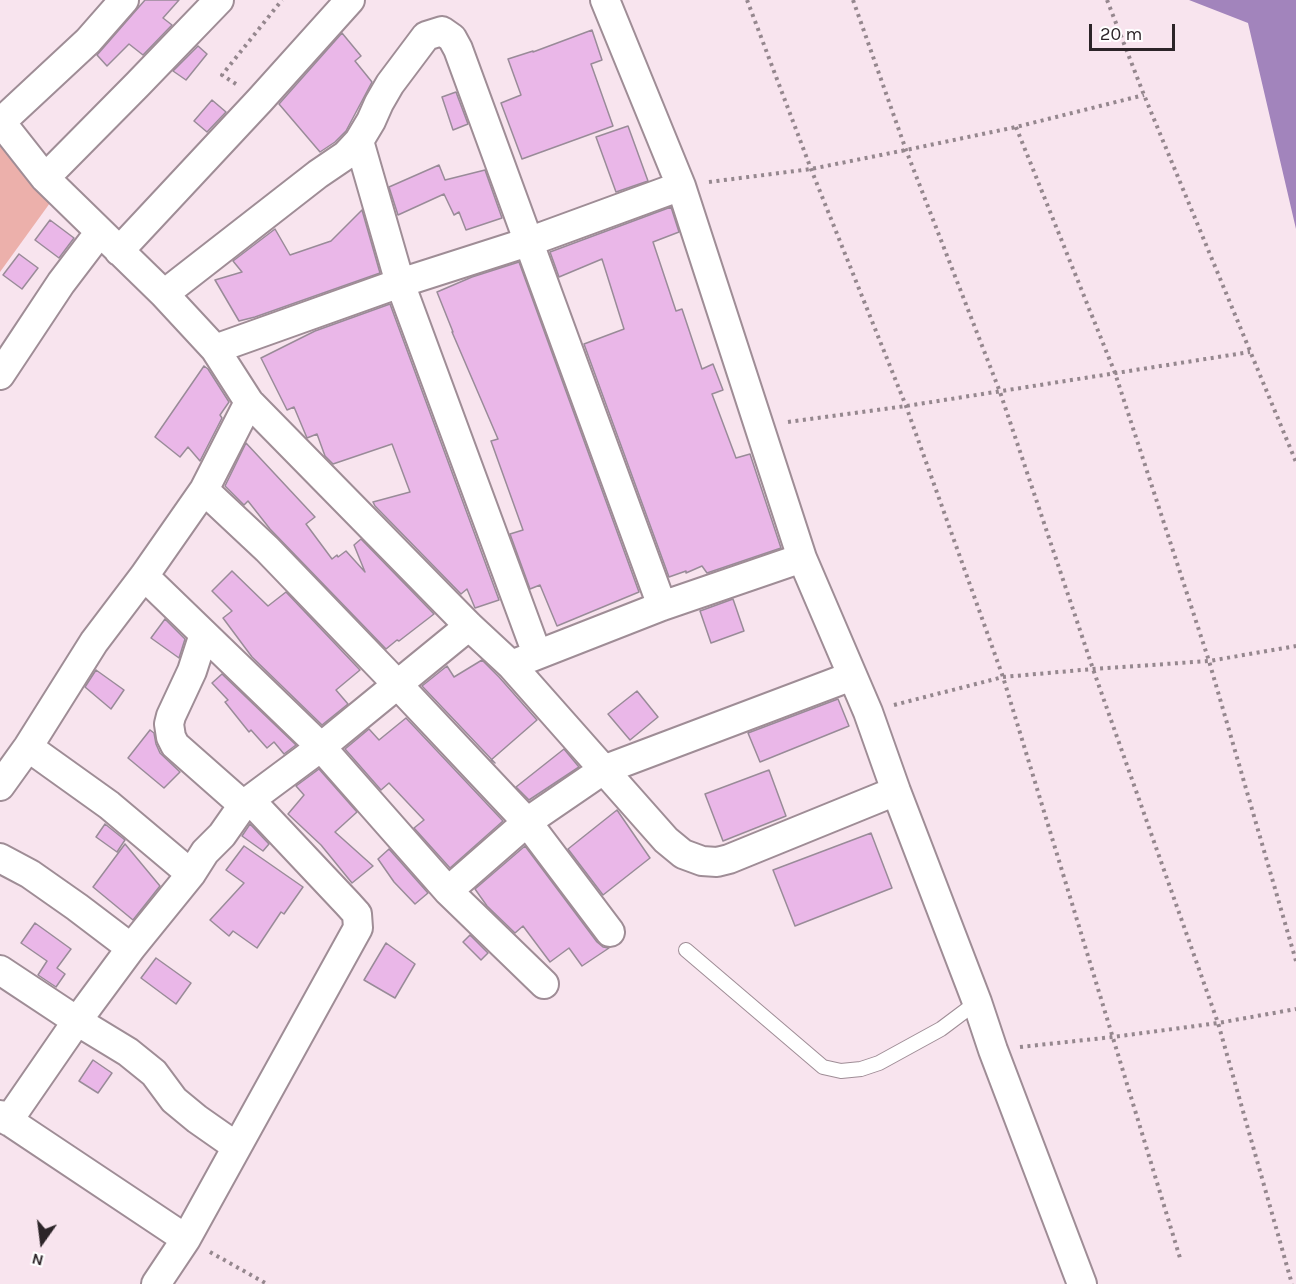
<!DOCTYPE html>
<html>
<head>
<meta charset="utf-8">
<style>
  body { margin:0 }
  #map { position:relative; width:1296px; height:1284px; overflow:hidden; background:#f8e4ee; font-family:Karla,sans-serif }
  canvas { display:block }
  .north { position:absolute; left:12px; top:1212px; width:60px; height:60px; -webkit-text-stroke:4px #fff; paint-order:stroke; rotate:194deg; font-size:16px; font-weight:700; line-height:24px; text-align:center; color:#2c2428 }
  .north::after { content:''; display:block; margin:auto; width:21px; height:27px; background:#2c2428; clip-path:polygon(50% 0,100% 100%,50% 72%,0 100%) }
  .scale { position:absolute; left:1089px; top:24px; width:86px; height:27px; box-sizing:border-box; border:3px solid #2c2428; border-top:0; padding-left:8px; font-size:18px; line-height:21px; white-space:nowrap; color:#2c2428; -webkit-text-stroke:4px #fff; paint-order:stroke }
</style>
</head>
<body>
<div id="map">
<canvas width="1296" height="1284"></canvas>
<div class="north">N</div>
<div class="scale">20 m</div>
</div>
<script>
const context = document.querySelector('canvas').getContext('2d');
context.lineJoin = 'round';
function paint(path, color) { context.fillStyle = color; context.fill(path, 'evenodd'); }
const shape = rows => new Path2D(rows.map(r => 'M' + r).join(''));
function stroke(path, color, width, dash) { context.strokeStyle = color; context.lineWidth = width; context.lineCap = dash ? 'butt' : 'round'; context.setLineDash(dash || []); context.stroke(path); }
paint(shape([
  [0,124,63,185,0,272]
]), '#ecb0ab');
paint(shape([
  [1189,0,1296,0,1296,229,1248,23]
]), '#a284bc');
const building = shape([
  [145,0,179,0,163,18,172,25,143,55,129,44,107,66,97,55,145,0],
  [592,30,602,60,591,64,613,126,522,159,501,103,521,95,508,59,533,51,533,52,592,30],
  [342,33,361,56,355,61,372,82,346,131,335,142,320,152,279,104,342,33],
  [198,46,207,54,186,80,173,71,198,46],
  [456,92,468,124,453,130,442,97,456,92],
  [212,100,226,112,207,132,194,121,212,100],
  [628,126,648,181,616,192,596,137,628,126],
  [439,165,445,180,485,170,502,218,466,230,459,212,454,215,444,194,398,215,389,187,439,165],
  [671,207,679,232,653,242,676,311,682,309,702,369,713,364,723,390,712,394,736,458,750,454,781,548,707,573,702,566,686,573,686,571,669,577,584,344,624,329,602,259,559,277,550,252,671,207],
  [362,210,380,273,255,317,239,321,215,280,242,272,233,261,275,229,290,255,331,241,362,210],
  [50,220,74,238,59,258,35,240,50,220],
  [19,254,38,268,22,289,3,275,19,254],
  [519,262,639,592,557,626,540,585,530,589,510,534,523,530,491,441,498,439,452,332,453,332,437,292,472,277,519,262],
  [390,304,499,600,475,608,467,589,461,594,375,506,373,502,410,492,392,444,333,464,325,456,317,434,307,438,294,407,287,410,261,358,315,331,390,304],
  [204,366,208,369,229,402,220,415,222,418,200,461,188,447,180,457,155,437,204,366],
  [246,443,315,517,306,524,332,559,337,555,338,557,346,551,365,572,354,545,361,539,434,614,399,641,397,640,386,649,270,529,248,501,244,505,225,486,246,443],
  [232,571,268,606,286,592,360,670,336,690,348,704,322,725,252,657,223,618,232,611,212,591,232,571],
  [733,599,744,631,711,643,700,611,733,599],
  [165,619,185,639,179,658,151,638,165,619],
  [482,660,499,677,537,720,491,760,495,763,422,686,447,666,454,677,482,660],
  [96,670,124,690,111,709,85,687,96,670],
  [222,674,296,745,284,754,274,742,267,748,251,730,249,732,225,702,228,700,212,683,222,674],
  [637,691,658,717,630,740,608,714,637,691],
  [838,699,849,726,760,762,748,733,838,699],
  [406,718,503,821,450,868,414,828,424,820,389,783,381,790,345,749,369,729,379,740,406,718],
  [150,730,154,733,156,744,160,753,180,772,164,788,128,758,150,730],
  [564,749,579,767,529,800,516,787,564,749],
  [319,769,357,812,335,832,373,866,352,883,321,845,288,814,304,795,296,786,319,769],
  [769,770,786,816,723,841,705,794,769,770],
  [617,810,650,858,603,895,568,849,617,810],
  [105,824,125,840,117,852,96,837,105,824],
  [250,824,269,844,263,851,242,836,250,824],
  [871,833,892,888,795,926,773,870,871,833],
  [125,844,160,886,133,920,93,887,125,844],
  [244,846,303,887,284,914,281,912,257,948,233,931,229,936,210,920,244,883,226,870,244,846],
  [525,846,597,942,603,947,609,948,582,966,569,948,550,962,523,926,515,933,487,906,475,889,525,846],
  [389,849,428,893,415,904,394,882,378,859,389,849],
  [35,923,71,949,57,968,65,974,56,987,38,975,47,961,21,943,35,923],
  [470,935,488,953,481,960,463,942,470,935],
  [386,943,415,964,395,998,364,980,386,943],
  [156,958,191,983,176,1004,141,978,156,958],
  [93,1060,112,1073,98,1093,79,1081,93,1060]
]);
paint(building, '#eab7e8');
stroke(building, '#998b98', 1.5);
const service = shape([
  [686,950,823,1067,841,1071,861,1069,879,1063,941,1029,977,1002]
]);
const minor = shape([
  [605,0,681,186,802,558,868,712,896,791,977,1002,993,1050,1082,1284],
  [0,121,45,178,164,294,215,349,249,402,469,626,511,665,666,840,683,854,702,861,717,862,729,859,896,791],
  [1,122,88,41,124,0],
  [45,178,137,85,219,0],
  [119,251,260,100,350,0],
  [164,294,318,174,346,155,359,141],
  [215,349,400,283,528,242,681,186],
  [0,375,61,283,99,233],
  [204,490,267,549,398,685,527,822,610,932],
  [144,576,321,747,448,891,544,984],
  [204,634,192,671,171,716,169,724,171,737,175,745,243,805],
  [537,654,400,283,359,141,371,121,379,103,390,84,426,36,442,31,452,38,458,49,662,606],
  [519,662,662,606,802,558],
  [28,747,109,805,191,874],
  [0,786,28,747,94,642,144,576,204,490,249,402],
  [0,858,30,874,77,907,131,948],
  [448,891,527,822,603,770,852,676],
  [0,970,77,1021,128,1052,154,1073,174,1100,197,1119,237,1147],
  [0,1115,186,1239],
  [8,1121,77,1021,131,948,191,874,205,852,222,835,243,805,321,747,469,626],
  [156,1284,186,1239,358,928,357,914,348,904,250,800]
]);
stroke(service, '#9f8d96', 16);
stroke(minor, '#9f8d96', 32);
stroke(shape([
  [747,0,811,169,906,406,1003,677,1180,1258],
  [853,0,906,150,1000,392,1093,669,1218,1023,1292,1284],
  [1107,0,1144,95,1296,462],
  [236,84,222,75,282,0],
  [1016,127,1115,373,1209,661,1296,961],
  [709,182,811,169,906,150,1016,127,1144,95],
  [788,422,906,406,1250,352],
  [894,705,1003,677,1093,669,1209,661,1296,646],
  [1020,1047,1113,1037,1218,1023,1296,1009],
  [210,1252,267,1284]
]), '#95878e', 4, [3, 4.5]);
stroke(service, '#fff', 14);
stroke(minor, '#fff', 28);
</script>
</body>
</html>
